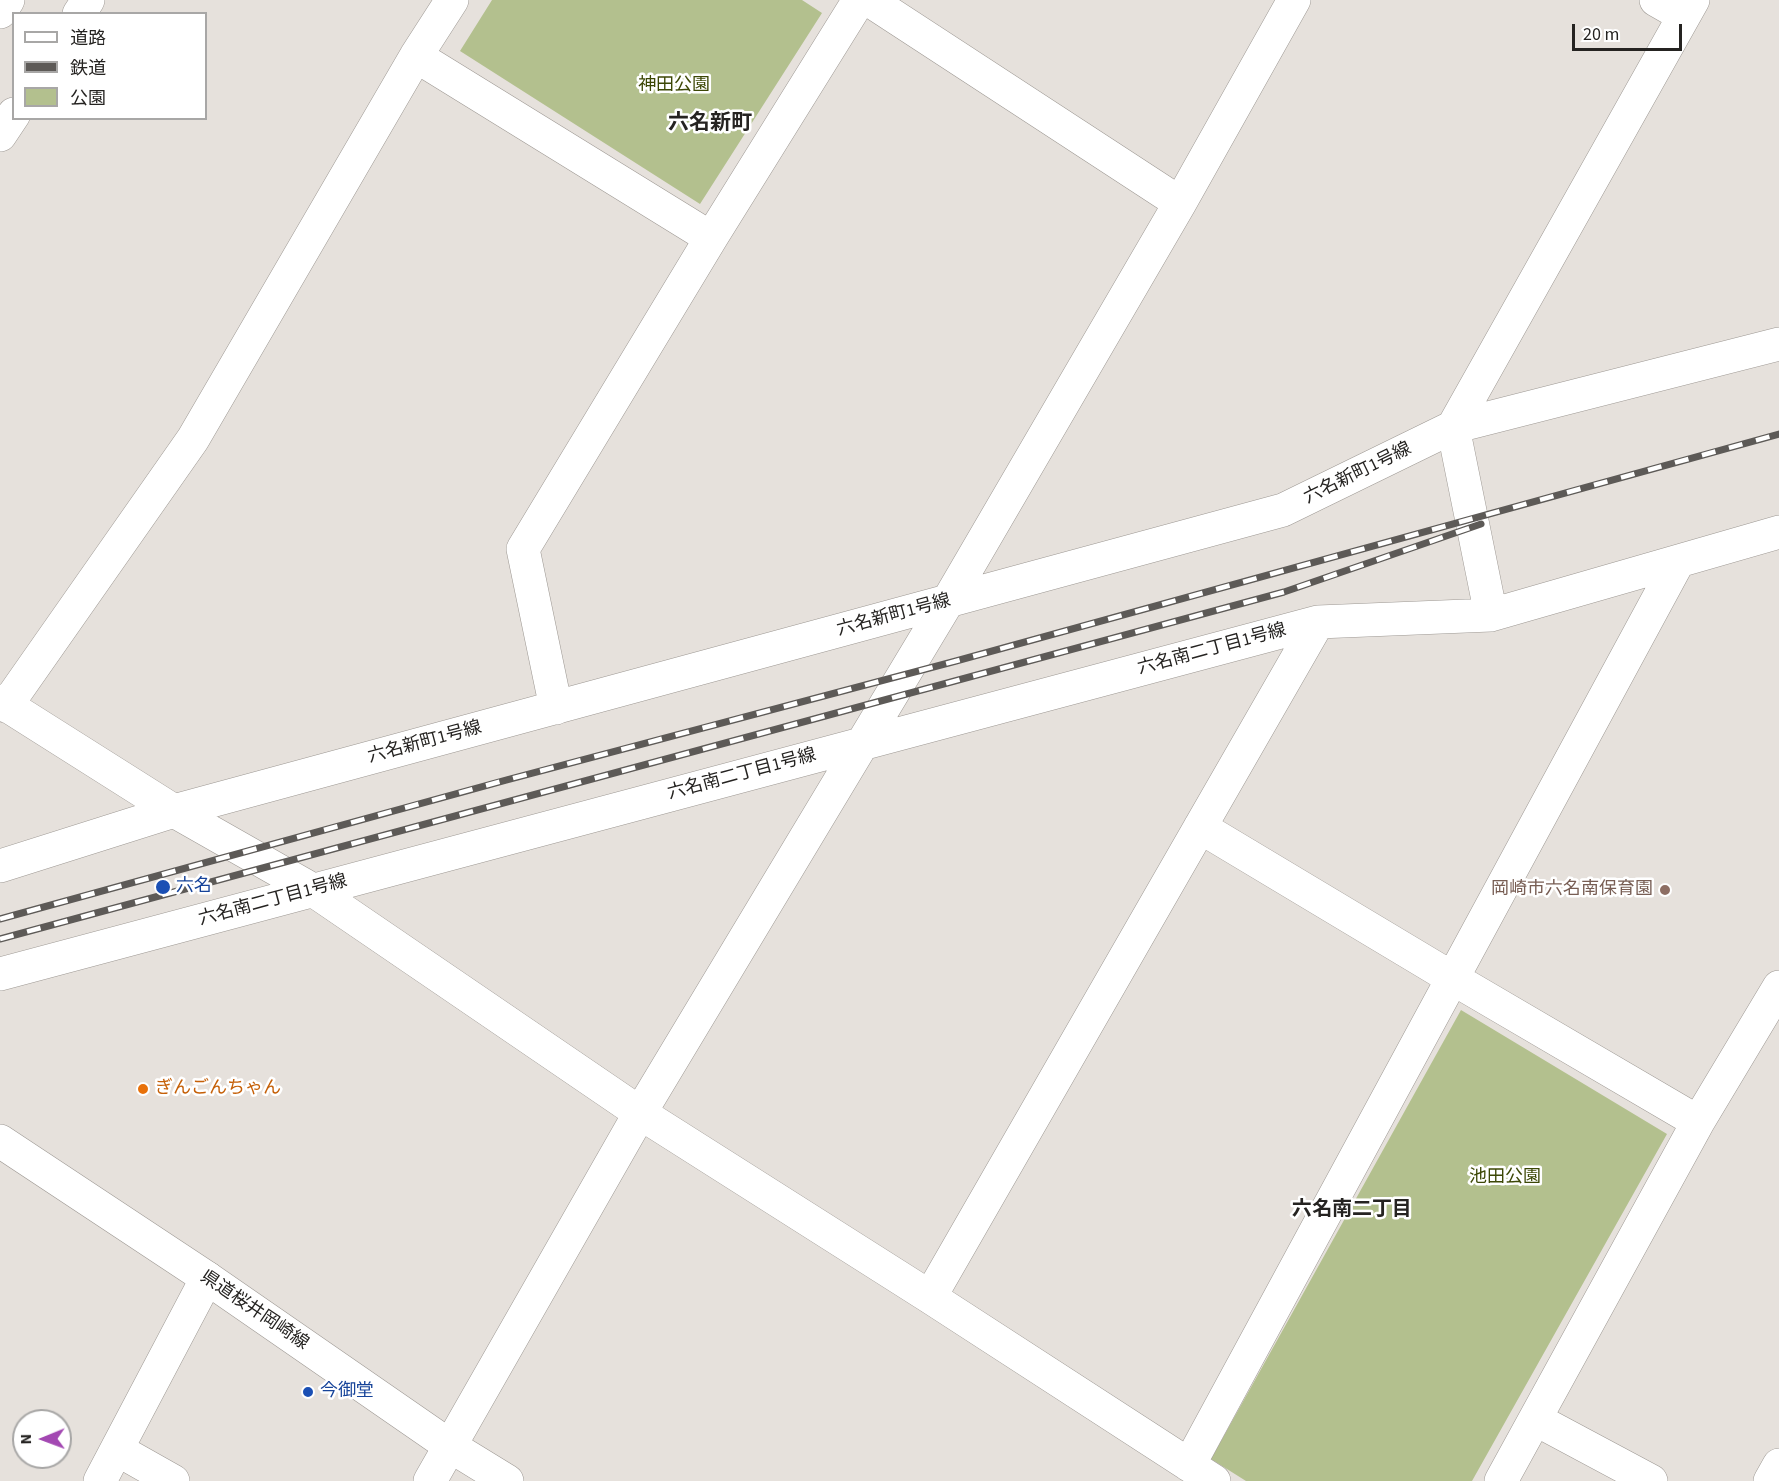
<!DOCTYPE html>
<html>
<head>
<meta charset="utf-8">
<style>
  body { margin:0 }
  #map { position:relative; width:1779px; height:1481px; overflow:hidden; background:#e6e1dc; font-family:"Source Sans 3","Noto Sans JP",sans-serif }
  canvas { display:block }
  .legend { position:absolute; left:12px; top:12px; width:195px; height:108px; box-sizing:border-box; background:#fff; border:2px solid #a8a7a6; margin:0; padding:8px 10px; list-style:none; font-size:18px; color:#252321 }
  .legend li { display:flex; align-items:center; gap:12px; height:30px }
  .legend b { width:30px; border:2px solid #a8a7a6 }
  .north { position:absolute; left:12px; top:1409px; width:60px; height:60px; box-sizing:border-box; background:#fff; border:2px solid #a8a7a6; border-radius:50%; rotate:269deg; font-size:16px; font-weight:700; line-height:24px; text-align:center; color:#252321 }
  .north::after { content:''; display:block; margin:auto; width:21px; height:27px; background:#a348b2; clip-path:polygon(50% 0,100% 100%,50% 72%,0 100%) }
  .scale { position:absolute; left:1572px; top:24px; width:110px; height:27px; box-sizing:border-box; border:3px solid #252321; border-top:0; padding-left:8px; font-size:18px; line-height:21px; white-space:nowrap; color:#252321; -webkit-text-stroke:4px #fff; paint-order:stroke }
</style>
</head>
<body>
<div id="map">
<canvas width="1779" height="1481"></canvas>
<ul class="legend">
<li><b style="height:8px;background:#fff"></b>道路</li>
<li><b style="height:8px;background:#5d5a57"></b>鉄道</li>
<li><b style="height:16px;background:#b3c08e"></b>公園</li>
</ul>
<div class="north">N</div>
<div class="scale">20 m</div>
</div>
<script>
const context = document.querySelector('canvas').getContext('2d');
context.lineJoin = 'round';
function paint(path, color) { context.fillStyle = color; context.fill(path, 'evenodd'); }
const shape = rows => new Path2D(rows.map(r => 'M' + r).join(''));
function stroke(path, color, width, dash) { context.strokeStyle = color; context.lineWidth = width; context.lineCap = dash ? 'butt' : 'round'; context.setLineDash(dash || []); context.stroke(path); }
function drawText(font, color, halo, rows, align = 'center') {
  context.font = font + ' "Source Sans 3","Noto Sans JP",sans-serif'; context.lineWidth = 5; context.setLineDash([]); context.textBaseline = 'middle'; context.strokeStyle = halo; context.fillStyle = color; for (const [text, x, y, turn = 0] of rows) {
    context.save(); context.translate(x, y); context.rotate((+turn || 0) * Math.PI / 180); context.textAlign = isNaN(turn) ? turn : align; if (halo) context.strokeText(text, 0, 0); context.fillText(text, 0, 0); context.restore();
  }
}
paint(shape([
  [492,0,802,0,822,13,700,204,460,51],
  [1461,1010,1667,1134,1472,1481,1246,1481,1211,1459]
]), '#b3c08e');
const minor = shape([
  [869,0,1180,203],
  [1656,0,1684,16],
  [1693,0,1453,427,1491,615,1779,532],
  [0,12,8,0],
  [79,14,88,0],
  [416,56,711,238],
  [0,135,14,114],
  [0,701,174,811,313,890,640,1113,930,1297,1214,1481],
  [6,706,193,439,416,56,452,0],
  [556,708,523,549,711,238,859,0],
  [1200,827,1452,978,1698,1122],
  [0,866,174,811,1283,510,1453,427,1779,344],
  [0,974,1318,622,1491,615],
  [930,1297,1318,622],
  [1535,1419,1651,1481],
  [118,1450,173,1481],
  [1189,1465,1678,562],
  [100,1481,207,1278],
  [430,1481,640,1113,948,601,1180,203,1294,0],
  [1501,1481,1698,1122,1779,987],
  [1770,1481,1779,1465]
]);
const major = shape([
  [0,1141,207,1278,450,1446,507,1481]
]);
stroke(minor, '#9d9893', 34);
stroke(major, '#9d9893', 34);
stroke(minor, '#fff', 33);
stroke(major, '#fff', 33);
const rail = shape([
  [0,919,506,780,956,661,1779,434],
  [0,939,1284,592,1481,524]
]);
stroke(rail, '#5d5a57', 7);
stroke(rail, '#fff', 4.5, [14]);
for (const [x, y, r, color] of [
  [163,887,8,"#1a4fb4"],
  [1665,890,6,"#8d6e63"],
  [143,1089,6,"#e8710a"],
  [308,1392,6,"#1a4fb4"]
]) { const dot = new Path2D(); dot.arc(x, y, r, 0, 2 * Math.PI); context.fillStyle = color; context.fill(dot); stroke(dot, '#fff', 2); }
drawText('18px', '#3c4705', '#fff', [
  ["神田公園",674,86],
  ["池田公園",1505,1178]
]);
drawText('18px', '#252321', '#fff', [
  ["六名新町1号線",1358,474,-26],
  ["六名新町1号線",894,616,-15],
  ["六名南二丁目1号線",1212,650,-15],
  ["六名新町1号線",425,743,-15],
  ["六名南二丁目1号線",742,775,-15],
  ["六名南二丁目1号線",273,901,-15],
  ["県道桜井岡崎線",254,1311,34]
]);
drawText('18px', '#164399', '#fff', [
  ["六名",176,887],
  ["今御堂",320,1392]
], 'left');
drawText('18px', '#785e54', '#fff', [
  ["岡崎市六名南保育園",1653,890]
], 'right');
drawText('18px', '#c56008', '#fff', [
  ["ぎんごんちゃん",155,1089]
], 'left');
drawText('bold 20px', '#252321', '#fff', [
  ["六名南二丁目",1352,1211]
]);
drawText('bold 21px', '#252321', '#fff', [
  ["六名新町",710,124]
]);
</script>
</body>
</html>
